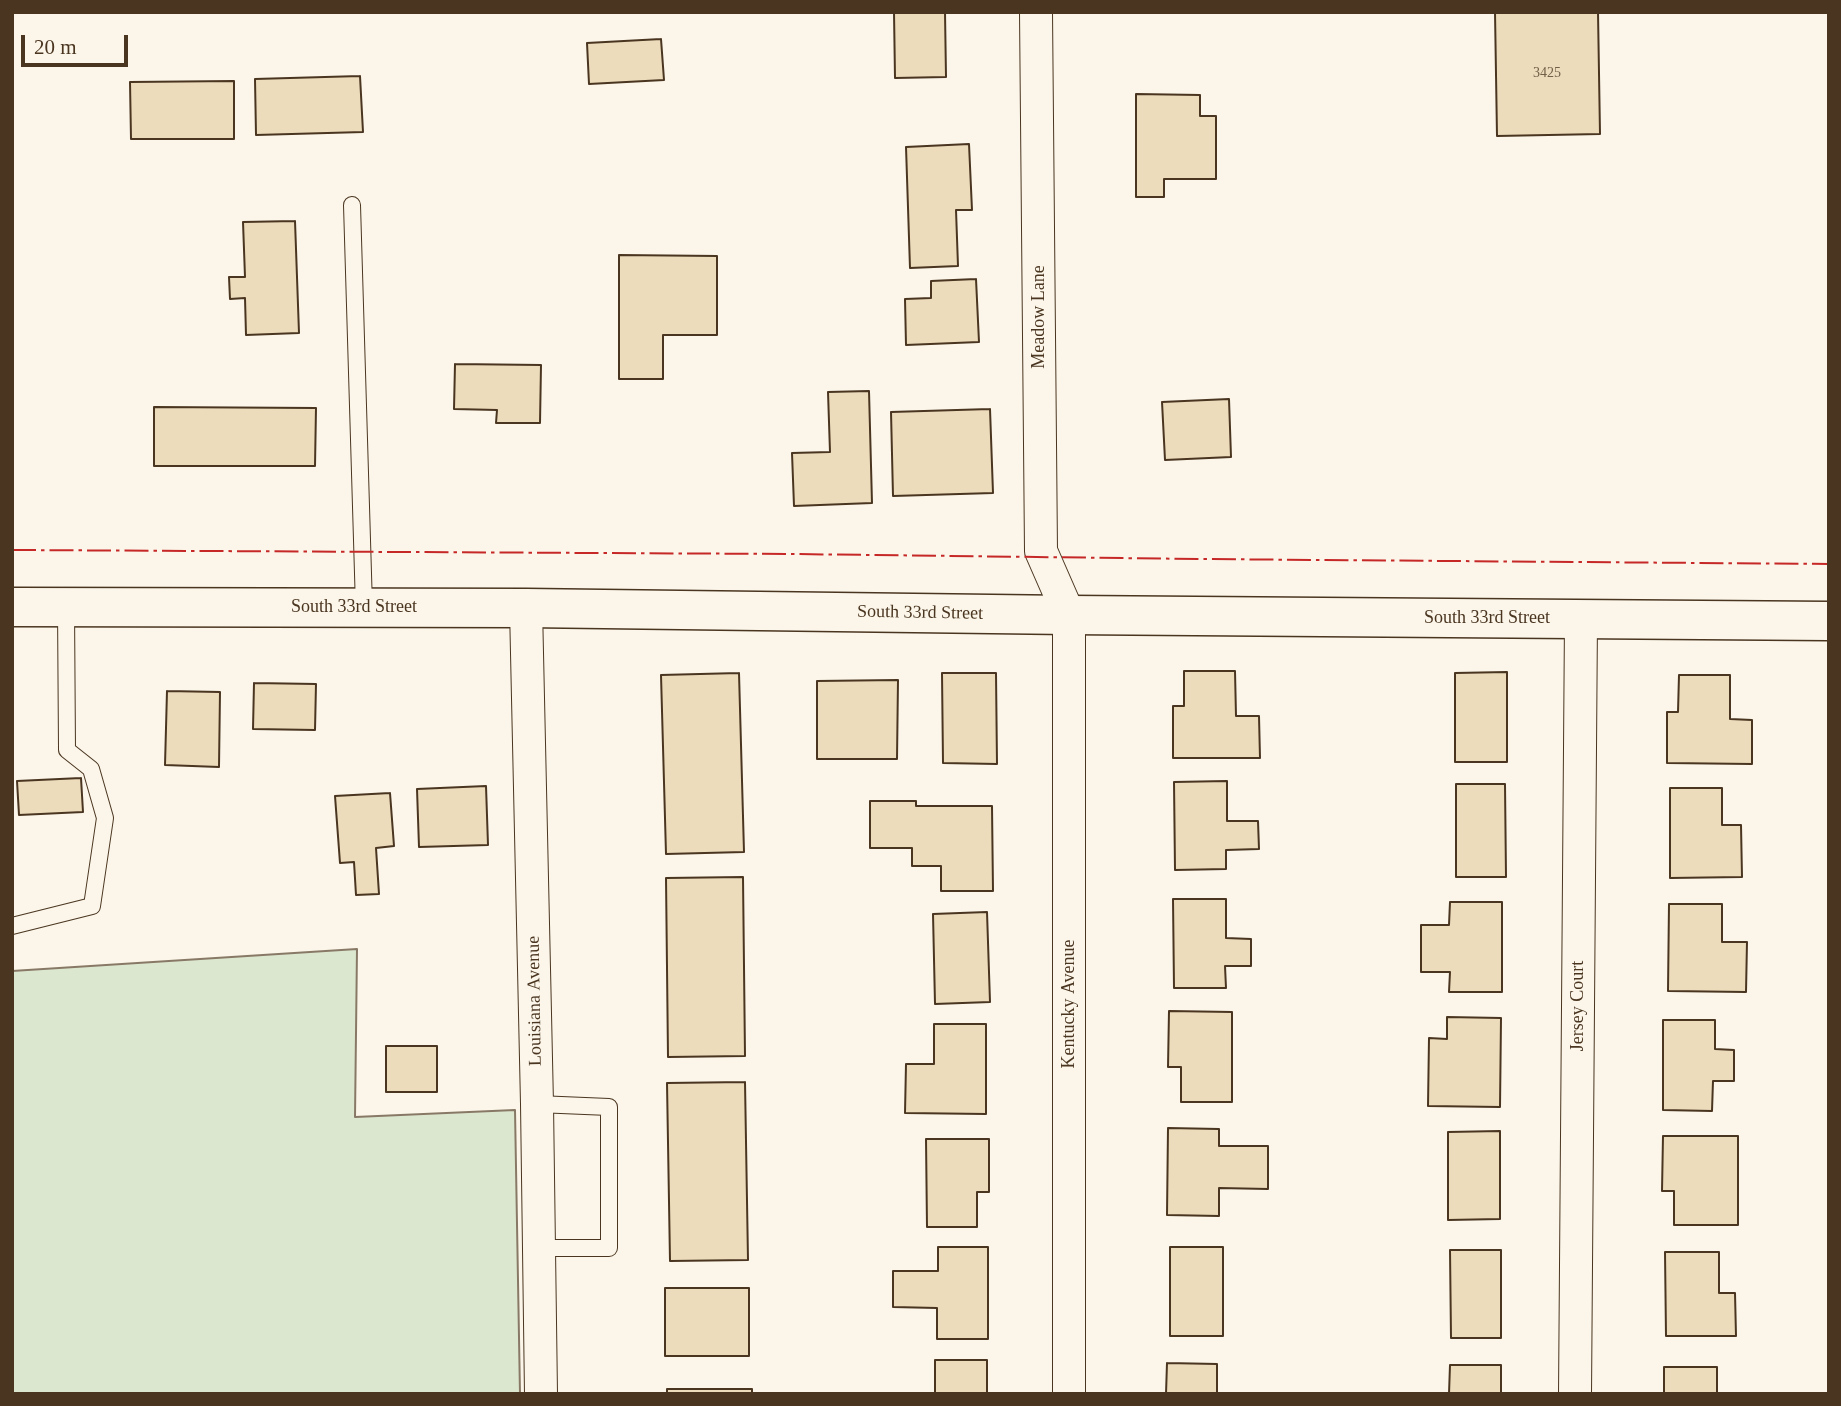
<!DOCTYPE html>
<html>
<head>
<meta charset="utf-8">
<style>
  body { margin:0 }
  #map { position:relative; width:1841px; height:1406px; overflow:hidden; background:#fbf6e9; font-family:"Times New Roman",serif }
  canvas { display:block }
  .frame { position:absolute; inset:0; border:14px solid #4a3520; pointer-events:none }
  .scale { position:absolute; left:21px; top:35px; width:107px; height:32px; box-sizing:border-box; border:4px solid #4a3520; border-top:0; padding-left:9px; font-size:21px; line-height:24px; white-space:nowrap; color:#4a3520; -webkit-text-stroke:5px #fbf6e9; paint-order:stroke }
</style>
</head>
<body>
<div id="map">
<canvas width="1841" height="1406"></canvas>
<div class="frame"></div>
<div class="scale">20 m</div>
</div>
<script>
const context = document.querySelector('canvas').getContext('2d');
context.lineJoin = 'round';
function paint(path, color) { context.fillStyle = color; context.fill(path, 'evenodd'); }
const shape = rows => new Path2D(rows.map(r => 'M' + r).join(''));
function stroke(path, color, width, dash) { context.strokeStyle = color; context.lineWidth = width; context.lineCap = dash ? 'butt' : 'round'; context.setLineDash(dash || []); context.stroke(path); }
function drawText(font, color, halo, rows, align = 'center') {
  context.font = font + ' "Times New Roman",serif'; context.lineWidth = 5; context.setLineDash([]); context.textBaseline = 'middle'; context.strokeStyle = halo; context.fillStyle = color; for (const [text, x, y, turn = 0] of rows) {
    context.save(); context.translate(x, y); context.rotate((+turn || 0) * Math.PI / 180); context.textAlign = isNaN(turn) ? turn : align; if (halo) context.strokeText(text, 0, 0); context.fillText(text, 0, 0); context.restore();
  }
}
const green = shape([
  [357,949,355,1117,515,1110,520,1394,12,1394,12,971,357,949]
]);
paint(green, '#dce7d0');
stroke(green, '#887966', 2);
const building = shape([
  [894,12,945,12,946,77,895,78,894,12],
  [1495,12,1598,12,1600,134,1497,136,1495,12],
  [661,39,664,80,589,84,587,43,661,39],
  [360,76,363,132,256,135,255,79,360,76],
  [234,81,234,139,131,139,130,82,234,81],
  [1136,94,1200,95,1200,116,1216,116,1216,179,1164,179,1164,197,1136,197,1136,94],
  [969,144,972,210,956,210,958,266,910,268,906,147,969,144],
  [295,221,299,333,246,335,245,298,230,299,229,277,245,277,243,222,295,221],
  [619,255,717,256,717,335,663,335,663,379,619,379,619,255],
  [976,279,979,342,906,345,905,299,931,298,931,281,976,279],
  [455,364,541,365,540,423,496,423,497,410,454,409,455,364],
  [869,391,872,503,794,506,792,453,830,452,828,392,869,391],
  [1229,399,1231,457,1165,460,1162,402,1229,399],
  [154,407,316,408,315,466,154,466,154,407],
  [990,409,993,493,893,496,891,412,990,409],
  [1184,671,1235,671,1236,716,1259,716,1260,758,1173,758,1173,706,1184,706,1184,671],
  [1507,672,1507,762,1455,762,1455,673,1507,672],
  [739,673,744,852,666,854,661,675,739,673],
  [942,673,996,673,997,764,943,763,942,673],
  [1679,675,1730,675,1730,719,1752,720,1752,764,1667,763,1667,712,1678,712,1679,675],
  [898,680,897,759,817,759,817,681,898,680],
  [254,683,316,684,315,730,253,729,254,683],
  [167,691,220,692,219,767,165,765,167,691],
  [81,778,83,812,19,815,17,781,81,778],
  [1227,781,1227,821,1258,821,1259,849,1226,850,1226,869,1175,870,1174,782,1227,781],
  [1456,784,1505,784,1506,877,1456,877,1456,784],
  [486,786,488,845,419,847,417,789,486,786],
  [1670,788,1722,788,1722,825,1741,825,1742,877,1670,878,1670,788],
  [390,793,394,846,376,848,379,894,356,895,354,862,340,863,335,796,390,793],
  [870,801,916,801,916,806,992,806,993,891,941,891,941,866,912,866,912,848,870,848,870,801],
  [743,877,745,1056,668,1057,666,878,743,877],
  [1173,899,1226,899,1226,938,1251,939,1251,966,1225,966,1226,988,1174,988,1173,899],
  [1450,902,1502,902,1502,992,1449,992,1450,972,1421,972,1421,925,1449,925,1450,902],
  [1669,904,1722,904,1722,942,1747,942,1746,992,1668,991,1669,904],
  [987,912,990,1002,935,1004,933,914,987,912],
  [1169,1011,1232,1012,1232,1102,1181,1102,1181,1067,1168,1067,1169,1011],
  [1447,1017,1501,1018,1500,1107,1428,1106,1429,1038,1447,1039,1447,1017],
  [1663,1020,1715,1020,1715,1049,1734,1050,1734,1081,1713,1081,1712,1111,1663,1110,1663,1020],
  [934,1024,986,1024,986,1114,905,1113,906,1064,934,1064,934,1024],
  [386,1046,437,1046,437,1092,386,1092,386,1046],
  [745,1082,748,1260,670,1261,667,1083,745,1082],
  [1168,1128,1219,1129,1219,1146,1268,1146,1268,1189,1219,1188,1219,1216,1167,1215,1168,1128],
  [1500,1131,1500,1219,1448,1220,1448,1132,1500,1131],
  [1663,1136,1738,1136,1738,1225,1674,1225,1674,1191,1662,1191,1663,1136],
  [926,1139,989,1139,989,1192,977,1192,977,1227,927,1227,926,1139],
  [938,1247,988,1247,988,1339,937,1339,937,1308,893,1307,893,1271,938,1271,938,1247],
  [1170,1247,1223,1247,1223,1336,1170,1336,1170,1247],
  [1450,1250,1501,1250,1501,1338,1451,1338,1450,1250],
  [1665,1252,1719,1252,1719,1293,1735,1293,1736,1336,1666,1336,1665,1252],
  [665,1288,749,1288,749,1356,665,1356,665,1288],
  [935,1360,987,1360,987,1394,935,1394,935,1360],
  [1167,1363,1217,1364,1217,1394,1166,1394,1167,1363],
  [1450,1365,1501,1365,1501,1394,1449,1394,1450,1365],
  [1664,1367,1717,1367,1717,1394,1664,1394,1664,1367],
  [667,1389,752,1389,752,1394,667,1394,667,1389]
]);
paint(building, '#ecdcbc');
stroke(building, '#4a3520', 2);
const service = shape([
  [352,205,364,607],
  [12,926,92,906,105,818,91,769,67,750,66,607],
  [537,1104,609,1107,609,1248,538,1248]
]);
const minor = shape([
  [1036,12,1041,551,1069,615,1069,1394],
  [526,608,537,1104,541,1394],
  [1575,1394,1581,619]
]);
const tertiary = shape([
  [12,607,526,608,1069,615,1829,621]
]);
stroke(service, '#4a3520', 18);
stroke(minor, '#4a3520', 34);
stroke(tertiary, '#4a3520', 41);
stroke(service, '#fbf6e9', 16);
stroke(minor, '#fbf6e9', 32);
stroke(tertiary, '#fbf6e9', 38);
stroke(shape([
  [12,550,793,554,1199,559,1829,564]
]), '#c62828', 2, [24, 5, 3.5, 5]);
drawText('14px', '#725f47', null, [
  ["3425",1547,73]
]);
drawText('18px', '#4a3520', '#fbf6e9', [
  ["Meadow Lane",1039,317,-90],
  ["South 33rd Street",354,607],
  ["South 33rd Street",920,613,1],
  ["South 33rd Street",1487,618],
  ["Louisiana Avenue",535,1001,-91],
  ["Kentucky Avenue",1069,1004,-90],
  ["Jersey Court",1578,1006,-90]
]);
</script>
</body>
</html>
